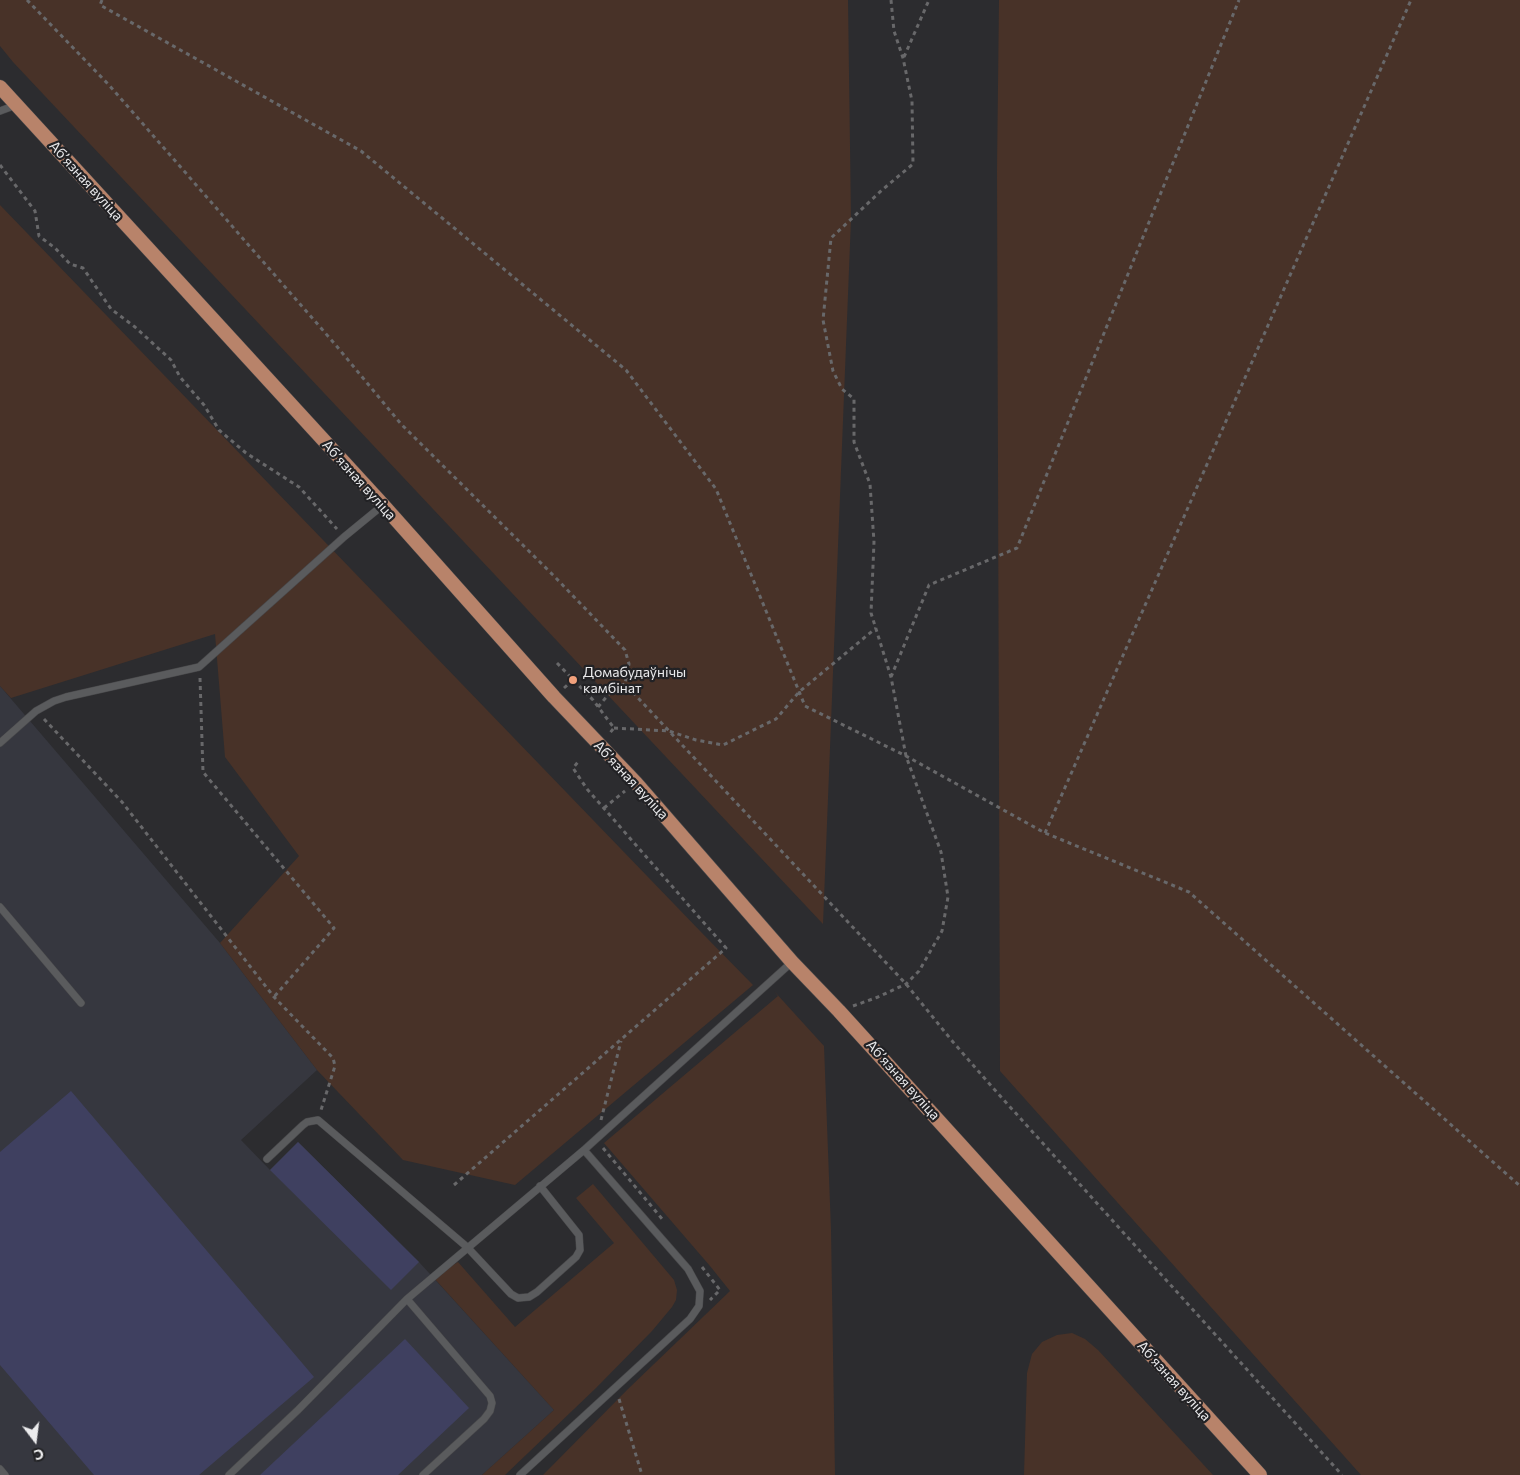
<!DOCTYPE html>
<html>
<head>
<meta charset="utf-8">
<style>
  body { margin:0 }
  #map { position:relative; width:1520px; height:1475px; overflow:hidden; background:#2c2c2f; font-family:Commissioner,sans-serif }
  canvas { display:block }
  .north { position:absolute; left:10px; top:1415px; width:50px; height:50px; -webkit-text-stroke:4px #222225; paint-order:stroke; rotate:165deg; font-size:14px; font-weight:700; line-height:20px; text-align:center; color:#ebebed }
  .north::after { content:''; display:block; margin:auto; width:18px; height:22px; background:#ebebed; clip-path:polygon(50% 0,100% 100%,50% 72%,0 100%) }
</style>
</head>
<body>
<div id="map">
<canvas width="1520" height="1475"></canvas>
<div class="north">С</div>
</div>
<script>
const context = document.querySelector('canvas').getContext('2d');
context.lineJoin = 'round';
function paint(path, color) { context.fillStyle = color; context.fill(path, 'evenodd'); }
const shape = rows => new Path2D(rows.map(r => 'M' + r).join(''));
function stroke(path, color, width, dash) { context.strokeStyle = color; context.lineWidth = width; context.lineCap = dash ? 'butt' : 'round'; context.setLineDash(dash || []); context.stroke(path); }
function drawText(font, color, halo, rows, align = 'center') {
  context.font = font + ' Commissioner,sans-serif'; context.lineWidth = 4.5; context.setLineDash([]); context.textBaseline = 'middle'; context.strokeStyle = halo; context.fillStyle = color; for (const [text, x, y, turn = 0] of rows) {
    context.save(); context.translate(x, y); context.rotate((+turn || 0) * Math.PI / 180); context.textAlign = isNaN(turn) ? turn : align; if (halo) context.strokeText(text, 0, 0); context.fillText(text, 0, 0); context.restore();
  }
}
paint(shape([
  [0,686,220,943,317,1070,241,1140,270,1170,298,1142,419,1262,554,1410,482,1475,0,1475]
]), '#36373f');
paint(shape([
  [0,0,848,0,851,219,823,924,13,62,0,46],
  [999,0,1520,0,1520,1475,1361,1475,1000,1071,997,171],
  [0,205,702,933,753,985,515,1185,403,1160,317,1070,220,943,299,856,225,757,215,634,11,698,0,686],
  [774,991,824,1046,831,1230,835,1475,543,1475,628,1389,730,1291,710,1266,604,1143,778,996],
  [593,1184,674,1280,677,1290,676,1300,672,1307,652,1331,596,1388,505,1475,482,1475,554,1410,433,1277,458,1262,515,1327,614,1243,576,1198],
  [1072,1333,1085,1339,1098,1350,1213,1475,1024,1475,1027,1373,1032,1354,1042,1342,1057,1335]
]), '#483228');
paint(shape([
  [71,1091,314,1377,199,1475,94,1475,0,1365,0,1152],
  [298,1142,419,1262,391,1290,270,1170],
  [405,1339,469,1408,398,1475,260,1475]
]), '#3f4060');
const service = shape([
  [0,111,16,105],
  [0,743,36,711,54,701,66,697,199,667,344,537,383,505],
  [0,907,81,1003],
  [267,1159,303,1125,307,1122,318,1120,467,1247,511,1294,518,1298,529,1297,537,1292,576,1257,580,1250,579,1235,540,1186],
  [407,1299,490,1396,492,1403,490,1411,484,1419,423,1475],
  [0,1469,5,1475],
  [229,1475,298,1410,407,1299,584,1150],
  [520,1475,690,1319,699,1306,700,1291,688,1269,584,1150,792,962]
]);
const primary = shape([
  [0,87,383,505,554,697,636,783,792,962,839,1011,1260,1475]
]);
stroke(service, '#48484a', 8);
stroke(primary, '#48484a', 15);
stroke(shape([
  [27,0,109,85,334,343,401,424,553,575,625,650,629,664,625,684],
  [102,0,100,5,361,151,626,370,716,489,805,706,906,756,1045,833,1189,892,1520,1186],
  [904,57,929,0],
  [0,165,35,211,39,236,55,248,70,264,83,268,111,309,135,327,171,360,180,377,204,405,219,430,246,453,299,487,337,529],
  [557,663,593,700,614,728,609,734],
  [891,677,929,585,1017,548,1239,0],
  [200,678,203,772,334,928,274,997],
  [564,688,573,680],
  [598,707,614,688,625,684,906,984,953,1042,993,1088,1342,1475],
  [44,719,122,802,274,997,333,1058,335,1066,321,1110],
  [614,728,669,731,696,740,723,745,776,719,799,692,876,628],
  [604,808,625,791],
  [1045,833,1411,0],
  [853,1006,878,997,906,984,919,971,942,931,948,897,941,852,906,756,891,677,871,613,874,542,870,484,854,442,854,399,842,389,833,371,823,320,831,238,882,190,913,164,912,101,903,58,894,31,891,0],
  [601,1120,621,1041],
  [603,1148,663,1220],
  [454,1185,726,948,587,789,573,768,578,762],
  [702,1267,720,1290,710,1300],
  [619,1399,642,1475]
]), '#68686a', 3, [4, 4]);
stroke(service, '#5a5b5d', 7);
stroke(primary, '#b8836a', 14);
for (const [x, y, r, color] of [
  [573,680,5,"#f1a17c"]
]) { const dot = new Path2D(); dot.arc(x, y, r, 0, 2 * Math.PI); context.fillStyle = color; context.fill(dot); stroke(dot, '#222225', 2); }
drawText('14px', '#ebebed', '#222225', [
  ["Абʼязная вуліца",86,181,48],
  ["Абʼязная вуліца",359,480,48],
  ["Абʼязная вуліца",631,780,47],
  ["Абʼязная вуліца",903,1080,48],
  ["Абʼязная вуліца",1174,1381,48]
]);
drawText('14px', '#ebebed', '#222225', [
  ["Домабудаўнічы",583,672],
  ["камбінат",583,688]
], 'left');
</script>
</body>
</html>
